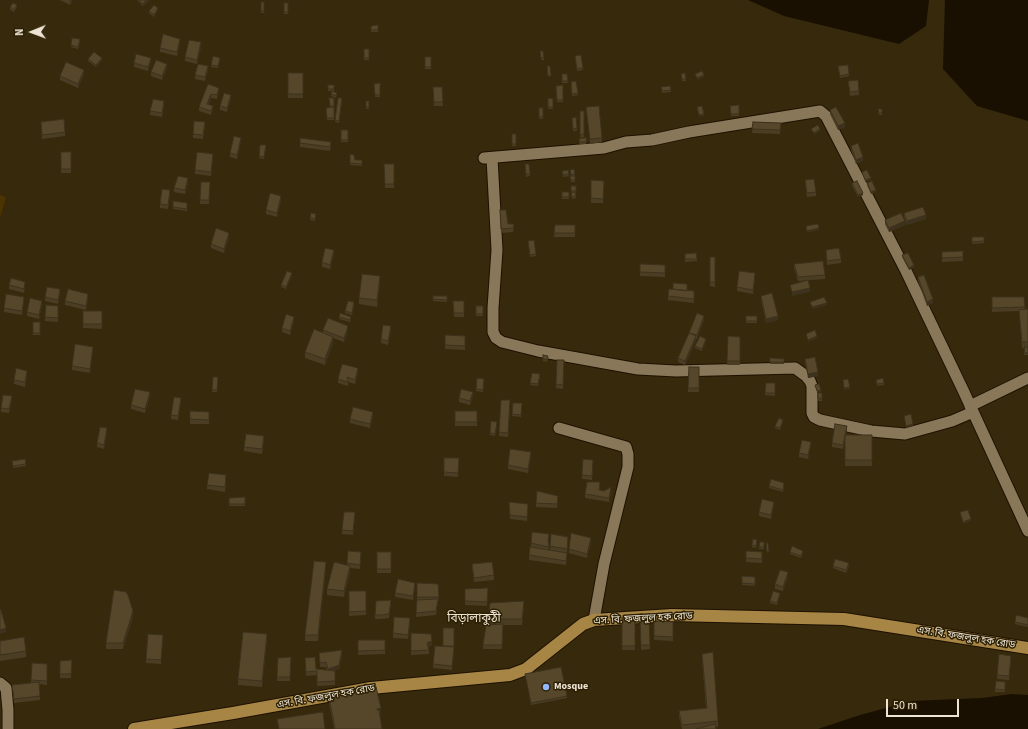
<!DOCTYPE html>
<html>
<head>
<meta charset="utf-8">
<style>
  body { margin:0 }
  #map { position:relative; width:1028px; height:729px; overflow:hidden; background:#37290c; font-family:"Source Sans 3",sans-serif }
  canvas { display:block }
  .north { position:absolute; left:12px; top:12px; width:40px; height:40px; -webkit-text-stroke:3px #2c1f02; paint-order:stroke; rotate:269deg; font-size:11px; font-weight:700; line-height:16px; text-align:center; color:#ede4d4 }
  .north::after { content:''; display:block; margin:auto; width:14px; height:18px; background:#ede4d4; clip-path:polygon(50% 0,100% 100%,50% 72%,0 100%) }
  .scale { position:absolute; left:886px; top:699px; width:73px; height:18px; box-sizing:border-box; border:2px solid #ede4d4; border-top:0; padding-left:5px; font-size:12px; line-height:14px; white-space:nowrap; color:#ede4d4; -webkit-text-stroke:3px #2c1f02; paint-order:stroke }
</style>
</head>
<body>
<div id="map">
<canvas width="1028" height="729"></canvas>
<div class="north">N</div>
<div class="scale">50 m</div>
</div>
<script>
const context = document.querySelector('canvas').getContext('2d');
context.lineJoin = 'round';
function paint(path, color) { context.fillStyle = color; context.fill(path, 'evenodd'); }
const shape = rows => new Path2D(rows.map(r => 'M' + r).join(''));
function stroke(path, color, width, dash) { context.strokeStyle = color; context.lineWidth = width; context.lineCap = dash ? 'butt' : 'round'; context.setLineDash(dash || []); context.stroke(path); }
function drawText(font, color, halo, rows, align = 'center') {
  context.font = font + ' "Source Sans 3","Noto Sans Bengali",sans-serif'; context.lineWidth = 3; context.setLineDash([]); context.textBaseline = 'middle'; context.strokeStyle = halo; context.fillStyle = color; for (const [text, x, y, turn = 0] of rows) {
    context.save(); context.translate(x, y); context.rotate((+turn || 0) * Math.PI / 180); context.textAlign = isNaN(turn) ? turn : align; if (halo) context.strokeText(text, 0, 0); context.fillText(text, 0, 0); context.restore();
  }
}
paint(shape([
  [0,195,6,197,0,218]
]), '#4b3400');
paint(shape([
  [748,0,929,0,926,26,899,44,784,16],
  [945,0,1028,0,1028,121,977,106,943,69],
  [1012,694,1028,695,1028,729,818,729,860,715,912,701,982,698]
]), '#191001');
const minor = shape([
  [484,158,604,148,626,142,652,140,689,132,820,111,826,116,906,271,963,390,1028,531],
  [492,158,497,250,493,308,493,332,496,338,502,342,538,351,638,369,676,371,795,368,806,376,810,381,812,386,812,413,814,417,820,420,871,431,905,434,952,421,973,412],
  [970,406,1028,378],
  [559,428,626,447,628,454,628,467,604,564,594,620],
  [0,683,6,688,8,710,8,729]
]);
const major = shape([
  [134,729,233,713,371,688,510,675,526,669,583,624,594,620,672,615,844,619,1028,648]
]);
stroke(minor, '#1e1100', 13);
stroke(major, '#1e1100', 14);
stroke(minor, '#887759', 11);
stroke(major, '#a68545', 12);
paint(shape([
  [60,0,73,0,70,5],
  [138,0,149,0,143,6,138,1],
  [261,2,264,2,264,13,261,13],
  [284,3,288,3,288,14,284,14],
  [10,7,17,7,14,12,10,10],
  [158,10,154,17,149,13,149,11],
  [378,25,378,32,371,32,371,26],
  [80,41,78,49,71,47,71,45],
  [180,43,177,56,160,52,160,48],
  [201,47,197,64,185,61,185,57],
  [364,49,369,49,369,60,364,60],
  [540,51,544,58,544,60,541,60],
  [575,56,583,68,583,70,577,71],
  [425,57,431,57,431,69,425,69],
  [88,59,102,60,96,67,88,61],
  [220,60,218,68,211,67,211,65],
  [151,62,148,71,134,67,134,63],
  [167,68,162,80,151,76,151,72],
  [838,68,849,74,849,76,840,78],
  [208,70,205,81,195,79,195,75],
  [288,73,303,73,303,98,288,98],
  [84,74,78,88,60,80,60,76],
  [562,74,567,74,568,83,562,83],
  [681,74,686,79,686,81,682,81],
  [848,81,859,91,859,95,850,96],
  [380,83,380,97,375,97,374,84],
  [208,84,219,92,217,99,211,98,209,104,213,110,211,115,199,111,199,107],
  [571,84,578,93,578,95,572,96],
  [328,85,334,85,334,91,328,91],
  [556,86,563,100,563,102,557,102],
  [670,86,671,92,662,93,661,87],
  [433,87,442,87,443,106,434,106],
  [331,94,337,95,336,98,331,96],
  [329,98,334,98,334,120,327,120,326,108,330,107],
  [548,98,553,99,553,109,548,109],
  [231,99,227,112,220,110,220,106],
  [342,100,339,123,335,122,335,120],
  [366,101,369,107,369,109,366,109],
  [164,105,162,117,150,115,150,111],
  [739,105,739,116,731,116,730,106],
  [586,107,602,138,602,142,590,144],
  [539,108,543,108,543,119,539,119],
  [882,109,882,115,879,115,878,112],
  [830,110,845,127,838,130,830,114],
  [580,111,584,111,584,137,580,137],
  [576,117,577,131,573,131,572,118],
  [41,122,65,132,65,136,42,139],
  [753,122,781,123,780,134,752,133],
  [205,126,203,139,193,138,193,134],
  [341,130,348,130,348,142,341,142],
  [512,134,516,134,516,146,512,146],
  [580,138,587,138,586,144,579,144],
  [241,142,237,159,230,157,230,153],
  [300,143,331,146,330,151,300,147],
  [260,145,266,145,264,159,259,158],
  [851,146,863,161,856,164,851,150],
  [71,152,71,173,61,173,61,169],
  [350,154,355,160,362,160,362,166,350,165],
  [213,158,211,176,195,174,195,170],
  [384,164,394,164,394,188,385,188],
  [525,164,529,164,530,176,526,177],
  [568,170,569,176,563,177,562,171],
  [570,170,575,174,575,182,571,182,570,176,571,176],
  [805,180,816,192,816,196,807,197],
  [604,181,603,203,591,203,591,198],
  [201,182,210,182,209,204,200,204],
  [188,183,185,194,174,192,174,188],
  [852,183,863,195,858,197,852,186],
  [867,183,876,192,871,194,867,185],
  [571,186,576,191,576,198,572,199,571,193,574,193,571,193],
  [562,192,569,192,569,199,562,199],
  [170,194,168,209,160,208,160,204],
  [281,200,277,217,266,214,266,210],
  [173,201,187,203,187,211,173,209],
  [500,210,508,224,514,228,513,232,501,233],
  [904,213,926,219,907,225,904,217],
  [316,216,315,221,310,220,310,218],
  [885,220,905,225,889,232,885,224],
  [555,225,575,225,575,237,554,237],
  [229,237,224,253,211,248,211,244],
  [972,237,984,237,984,243,972,244],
  [534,240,536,256,530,257,528,241],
  [826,250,841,259,841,263,827,265,826,254],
  [942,252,963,257,963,261,942,262],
  [334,254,330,269,322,267,322,262],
  [685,254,697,259,697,261,685,262],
  [902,255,914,267,909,270,902,257],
  [710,257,715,257,715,287,710,286],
  [640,264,665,265,665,277,640,276],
  [794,264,825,275,825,279,798,281,794,268],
  [292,275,286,289,281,287,281,285],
  [918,277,933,303,927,306,918,281],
  [755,278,753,294,737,291,737,287],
  [380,282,377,307,359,304,359,298],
  [9,285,25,286,24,293,9,289],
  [687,291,694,295,694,303,668,300,668,296],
  [60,293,58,304,45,301,45,297],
  [433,296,447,296,447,302,433,301],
  [761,296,778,320,766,323,761,300],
  [992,297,1024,297,1025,310,1028,309,1028,355,1024,355,1025,348,1022,348,1019,311,992,312],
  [88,298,86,310,65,305,65,301],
  [24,301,22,315,4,312,4,308],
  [453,301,464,301,464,317,454,317],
  [354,304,352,315,345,313,345,311],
  [42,305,39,319,27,316,27,312],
  [46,305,58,306,58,322,45,321],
  [476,306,483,306,483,316,476,316],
  [83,311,102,311,102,329,83,328],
  [746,316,757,316,757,323,746,323],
  [339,317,351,319,350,322,339,319],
  [704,320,697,339,696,339,696,340,685,365,678,362,678,358,689,333],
  [294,321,290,335,282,332,282,328],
  [33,322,40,322,40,335,33,335],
  [323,330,348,330,344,342,333,338,333,343,325,365,305,358,305,352,323,333],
  [391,330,388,345,381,343,381,339],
  [445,335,465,336,465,350,445,349],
  [728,336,740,337,740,365,727,365],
  [706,341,702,351,695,348,695,346],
  [93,351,90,373,72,370,72,366],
  [548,358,547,362,543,361,543,359],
  [770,358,784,359,784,364,770,364],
  [805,359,818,376,808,378,805,363],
  [557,360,564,360,563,389,556,388],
  [699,367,699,392,688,392,688,388],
  [358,373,355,384,348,382,348,386,338,383,338,379],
  [540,374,538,386,530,385,530,383],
  [27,375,25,387,14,384,14,380],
  [218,377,217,392,212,392,212,390],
  [484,379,483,392,476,391,476,389],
  [876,380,884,383,884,385,877,386],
  [766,383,775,383,775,396,765,395],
  [822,393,822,401,818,401,818,398],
  [150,396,145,413,131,409,131,405],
  [473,396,470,405,459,402,459,398],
  [12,400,9,413,1,412,1,408],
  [181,402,178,420,171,419,171,415],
  [513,403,522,403,521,417,512,416],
  [510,404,508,437,499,436,499,432],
  [455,411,477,411,477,426,455,426],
  [209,412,209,424,190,424,190,419],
  [373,416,370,428,350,423,350,419],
  [497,422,495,436,490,435,490,433],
  [783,422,780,430,775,428,775,426],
  [847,430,846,435,872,435,872,466,845,466,845,440,843,449,832,447,832,443],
  [107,432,104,449,97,447,97,443],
  [264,440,262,454,244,451,244,447],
  [811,446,808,459,799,457,799,453],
  [531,456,528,473,508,469,508,465],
  [444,458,459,458,458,477,444,476],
  [12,461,26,464,26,466,13,468],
  [593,464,592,480,582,479,582,475],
  [226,480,225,492,207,489,207,485],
  [784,485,783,492,769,488,769,486],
  [600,486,600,490,604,491,611,491,609,502,585,498,585,494],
  [245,497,245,506,229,506,229,498],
  [558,500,557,508,536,507,536,503],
  [509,502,528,508,527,521,510,519],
  [774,506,771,519,759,516,759,512],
  [355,512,353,535,342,534,342,530],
  [551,534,568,541,566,565,529,560,529,555,535,548,531,547,531,543,549,538,548,542,549,550,550,550],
  [591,542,587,558,569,553,569,549],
  [757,542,756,548,752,547,752,545],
  [760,542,764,542,764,549,759,549],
  [348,551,361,556,360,569,350,568,350,572,344,597,327,595,327,589,347,566],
  [746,551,762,552,762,563,746,562],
  [377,552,391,552,391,573,377,573],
  [790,552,803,553,801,558,790,554],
  [472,564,494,575,494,580,474,582],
  [833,566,849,566,846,573,833,568],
  [326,569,318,641,305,641,305,635],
  [742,576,755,577,755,586,742,585],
  [788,576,783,591,775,589,775,584],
  [417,583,438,584,439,601,438,601,436,615,416,617,417,601],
  [415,587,413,600,395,597,395,593],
  [488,588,487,606,465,605,465,589],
  [349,591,366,591,366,615,349,616],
  [780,595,777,605,770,603,770,601],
  [391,604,389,618,381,619,375,619,375,615],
  [524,608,522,625,503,625,502,649,483,649,483,645,488,625,488,619],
  [133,617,123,649,106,649,106,643],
  [622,618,635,618,635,650,622,650],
  [1028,618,1028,627,1015,624,1015,622],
  [640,619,649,619,650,649,641,650],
  [654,621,673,622,673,641,654,640],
  [410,622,408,639,393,638,393,633],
  [443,628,454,628,454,651,452,670,433,668,433,664,443,647],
  [411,633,432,645,428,647,429,650,429,654,411,655],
  [163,639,161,664,146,663,146,659],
  [267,640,262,687,238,685,238,679],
  [358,640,385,640,385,654,358,655],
  [0,641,26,651,26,657,0,661],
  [319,653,342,654,339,669,333,671,335,671,335,685,317,686,317,675,306,676,305,658,316,669,327,670,326,667,320,667],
  [702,654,718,721,718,727,715,727,716,729,682,729,679,717,679,711,706,708,702,660],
  [291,657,290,681,277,681,277,677],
  [72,660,71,678,60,678,60,661],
  [1011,660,1009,680,997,679,997,675],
  [32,663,47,664,47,685,39,684,40,700,14,703,12,685,31,683],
  [525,674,567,696,567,698,531,705],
  [1005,682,1005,692,995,692,995,689],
  [329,697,381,714,380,715,382,729,334,729,329,703]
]), '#4a3d24');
paint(shape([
  [71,0,73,0,70,5,70,1],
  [146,0,149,0,143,6,143,4],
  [158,8,158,10,154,17,154,15],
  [180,39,180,43,177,56,177,52],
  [201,42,201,47,197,64,197,60],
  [102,58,102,60,96,67,96,65],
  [151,58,151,62,148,71,148,67],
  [167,64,167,68,162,80,162,76],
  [208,66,208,70,205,81,205,77],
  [84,70,84,74,78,88,78,84],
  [704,75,704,77,697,80,697,78],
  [219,88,219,92,217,99,217,95],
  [211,94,211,98,207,108,207,104],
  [231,95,231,99,227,112,227,108],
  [213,106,213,110,211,115,211,111],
  [704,114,704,116,699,117,699,115],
  [845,123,845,127,838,130,838,126],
  [820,129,820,131,814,135,814,133],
  [241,138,241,142,237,159,237,155],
  [863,157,863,161,856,164,856,160],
  [188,178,188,183,185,194,185,190],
  [871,178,871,180,865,182,865,180],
  [876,190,876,192,871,194,871,192],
  [863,193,863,195,858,197,858,195],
  [281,196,281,200,277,217,277,213],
  [926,215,926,219,907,225,907,221],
  [905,221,905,225,889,232,889,228],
  [819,228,819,230,807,233,807,231],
  [229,233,229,237,224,253,224,249],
  [334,250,334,254,330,269,330,265],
  [914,265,914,267,909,270,909,268],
  [292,273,292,275,286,289,286,287],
  [380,276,380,282,377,307,377,300],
  [810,288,810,292,792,296,792,292],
  [88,294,88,298,86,310,86,306],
  [933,299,933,303,927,306,927,302],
  [42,301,42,305,39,319,39,315],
  [827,303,827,305,812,309,812,307],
  [704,316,704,320,697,339,697,335],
  [778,316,778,320,766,323,766,319],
  [294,317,294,321,290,335,290,331],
  [348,326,348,330,344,342,344,338],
  [391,326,391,330,388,345,388,341],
  [696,336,696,340,685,365,685,361],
  [817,336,817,338,808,342,808,340],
  [333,337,333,343,325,365,325,359],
  [706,339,706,341,702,351,702,349],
  [93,347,93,351,90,373,90,369],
  [358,368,358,373,355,384,355,380],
  [27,371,27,375,25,387,25,382],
  [818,372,818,376,808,378,808,374],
  [850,387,850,389,844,390,844,388],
  [821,390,821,392,817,393,817,391],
  [150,392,150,396,145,413,145,409],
  [473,392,473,396,470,405,470,401],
  [12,396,12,400,9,413,9,409],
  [181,398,181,402,178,420,178,416],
  [373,412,373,416,370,428,370,424],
  [913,424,913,426,906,428,906,426],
  [847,426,847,430,843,449,843,445],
  [107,428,107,432,104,449,104,445],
  [811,442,811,446,808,459,808,455],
  [531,452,531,456,528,473,528,469],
  [611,487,611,491,609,502,609,498],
  [774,502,774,506,771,519,771,515],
  [971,519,971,521,963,524,963,522],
  [591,538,591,542,587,558,587,554],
  [326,562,326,569,318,641,318,635],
  [350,566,350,572,344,597,344,591],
  [788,572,788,576,783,591,783,587],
  [415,583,415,587,413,600,413,596],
  [391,600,391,604,389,618,389,614],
  [524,601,524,608,522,625,522,619],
  [133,611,133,617,123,649,123,643],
  [6,628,6,632,0,634,0,630],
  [267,634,267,640,262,687,262,681],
  [432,641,432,645,427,647,427,643],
  [342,650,342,654,339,669,328,673,328,669],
  [381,708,381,714,377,715,377,709]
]), '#3c321d');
const building = shape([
  [139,0,146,0,143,4,139,0],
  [261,2,264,2,264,11,261,11,261,2],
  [13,3,17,5,14,10,10,7,13,3],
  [284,3,288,3,288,12,284,12,284,3],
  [154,5,158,8,154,15,149,11,154,5],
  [378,25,378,30,371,30,371,26,378,25],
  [163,34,180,39,177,52,160,48,163,34],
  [72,38,80,39,78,47,71,45,72,38],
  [189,40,201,42,197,60,185,57,189,40],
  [364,49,369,49,369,58,364,58,364,49],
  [540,51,543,51,544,58,541,58,540,51],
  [94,52,102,58,96,65,88,59,94,52],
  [136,54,151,58,148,67,134,63,136,54],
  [581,55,583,68,577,69,575,56,581,55],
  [213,56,220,58,218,66,211,65,213,56],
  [425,57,431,57,431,67,425,67,425,57],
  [156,60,167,64,162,76,151,72,156,60],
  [66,62,84,70,78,84,60,76,66,62],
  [198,64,208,66,205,77,195,75,198,64],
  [848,65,849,74,840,76,838,66,848,65],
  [547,66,550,66,551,76,548,76,547,66],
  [702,71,704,75,697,78,695,74,702,71],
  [288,73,303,73,303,94,288,94,288,73],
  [685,73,686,79,682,79,681,74,685,73],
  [562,74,567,74,568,81,562,81,562,74],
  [858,80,859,91,850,92,848,81,858,80],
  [576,81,578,93,572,94,571,82,576,81],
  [380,83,380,95,375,95,374,84,380,83],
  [208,84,219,88,217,95,211,94,207,104,213,106,211,111,199,107,208,84],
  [328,85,334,85,334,89,328,89,328,85],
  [563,85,563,100,557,100,556,86,563,85],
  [670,86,671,90,662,91,661,87,670,86],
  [433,87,442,87,443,102,434,102,433,87],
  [332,91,337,93,336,96,331,94,332,91],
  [224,93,231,95,227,108,220,106,224,93],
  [329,98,334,98,334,106,330,106,329,98],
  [338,98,342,98,339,121,335,120,338,98],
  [548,98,553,99,553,107,548,107,548,98],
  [153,99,164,101,162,113,150,111,153,99],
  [366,101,369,101,369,107,366,107,366,101],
  [739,105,739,114,731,114,730,106,739,105],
  [599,106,602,138,590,139,586,107,599,106],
  [702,106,704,114,699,115,697,107,702,106],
  [334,107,334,118,327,118,326,108,334,107],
  [836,107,845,123,838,126,830,110,836,107],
  [539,108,543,108,543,117,539,117,539,108],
  [878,109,882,109,882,113,879,113,878,109],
  [580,111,584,111,584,134,580,135,580,111],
  [576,117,577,128,573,129,572,118,576,117],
  [64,119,65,132,42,135,41,122,64,119],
  [194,121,205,122,203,135,193,134,194,121],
  [753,122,781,123,780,130,752,129,753,122],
  [818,125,820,129,814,133,811,129,818,125],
  [341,130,348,130,348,140,341,140,341,130],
  [512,134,516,134,516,144,512,144,512,134],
  [234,136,241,138,237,155,230,153,234,136],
  [300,138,331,142,330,147,300,143,300,138],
  [580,138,587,138,586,142,579,142,580,138],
  [858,143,863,157,856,160,851,146,858,143],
  [260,145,266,145,264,157,259,156,260,145],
  [61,152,71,152,71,169,61,169,61,152],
  [197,152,213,154,211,172,195,170,197,152],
  [350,154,354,155,355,160,362,160,362,164,350,163,350,154],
  [384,164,394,164,394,184,385,184,384,164],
  [525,164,529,164,530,174,526,174,525,164],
  [574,169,575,174,571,175,570,170,574,169],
  [568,170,569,174,563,175,562,171,568,170],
  [867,170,871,178,865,180,862,172,867,170],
  [178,176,188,178,185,190,174,188,178,176],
  [570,176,575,176,575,180,571,180,570,176],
  [814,179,816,192,807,193,805,180,814,179],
  [591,180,604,181,603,199,591,198,591,180],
  [857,181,863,193,858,195,852,183,857,181],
  [872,181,876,190,871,192,867,183,872,181],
  [201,182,210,182,209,200,200,200,201,182],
  [571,186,576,186,576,191,571,191,571,186],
  [162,189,170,190,168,205,160,204,162,189],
  [562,192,569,192,569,197,562,197,562,192],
  [575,192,576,196,572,197,571,193,575,192],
  [270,193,281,196,277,213,266,210,270,193],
  [173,201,187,203,187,209,173,207,173,201],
  [923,207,926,215,907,221,904,213,923,207],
  [500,210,506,210,508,224,514,224,513,228,501,229,500,210],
  [311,213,316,214,315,219,310,218,311,213],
  [901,213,905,221,889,228,885,220,901,213],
  [818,224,819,228,807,231,806,226,818,224],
  [555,225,575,225,575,233,554,233,555,225],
  [216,228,229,233,224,249,211,244,216,228],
  [972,237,984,237,984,241,972,242,972,237],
  [534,240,536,254,530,255,528,241,534,240],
  [325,248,334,250,330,265,322,262,325,248],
  [839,248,841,259,827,261,826,250,839,248],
  [963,251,963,257,942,258,942,252,963,251],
  [696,253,697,259,685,259,685,254,696,253],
  [908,253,914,265,909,268,902,255,908,253],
  [710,257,715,257,715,282,710,282,710,257],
  [823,261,825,275,798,277,794,264,823,261],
  [640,264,665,265,665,273,640,272,640,264],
  [287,271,292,273,286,287,281,285,287,271],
  [739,271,755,273,753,290,737,287,739,271],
  [362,274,380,276,377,300,359,298,362,274],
  [924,275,933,299,927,302,918,277,924,275],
  [11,278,25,282,24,289,9,285,11,278],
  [808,280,810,288,792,292,790,285,808,280],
  [673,283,687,284,687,291,673,289,673,283],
  [47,287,60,289,58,300,45,297,47,287],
  [68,289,88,294,86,306,65,301,68,289],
  [669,289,694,291,694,299,668,296,669,289],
  [772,293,778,316,766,319,761,296,772,293],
  [6,294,24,297,22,311,4,308,6,294],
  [433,296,447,296,447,300,433,299,433,296],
  [824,297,827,303,812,307,810,302,824,297],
  [992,297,1024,297,1025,307,992,308,992,297],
  [30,298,42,301,39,315,27,312,30,298],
  [348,301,354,302,352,313,345,311,348,301],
  [453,301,464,301,464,313,454,313,453,301],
  [46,305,58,306,58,318,45,317,46,305],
  [476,306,483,306,483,314,476,314,476,306],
  [1028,309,1028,342,1022,342,1019,310,1028,309],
  [83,311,102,311,102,324,83,324,83,311],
  [340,313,351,317,350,320,339,317,340,313],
  [697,313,704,316,697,335,689,333,697,313],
  [286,314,294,317,290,331,282,328,286,314],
  [746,316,757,316,757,321,746,321,746,316],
  [328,318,348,326,344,338,323,330,328,318],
  [33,322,40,322,40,333,33,333,33,322],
  [383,325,391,326,388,341,381,339,383,325],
  [314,329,333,337,325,359,305,352,314,329],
  [815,330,817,336,808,340,806,334,815,330],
  [689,333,696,336,685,361,678,358,689,333],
  [445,335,465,336,465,346,445,345,445,335],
  [700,336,706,339,702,349,695,346,700,336],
  [728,336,740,337,740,361,727,361,728,336],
  [75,344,93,347,90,369,72,366,75,344],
  [1025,347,1028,347,1028,353,1024,353,1025,347],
  [543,355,548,356,547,360,543,359,543,355],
  [815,357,818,372,808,374,805,359,815,357],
  [770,358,784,359,784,362,770,362,770,358],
  [557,360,564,360,563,385,556,384,557,360],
  [342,364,358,368,355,380,347,377,348,382,338,379,342,364],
  [689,367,699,367,699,388,688,388,689,367],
  [16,368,27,371,25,382,14,380,16,368],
  [532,373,540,374,538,384,530,383,532,373],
  [213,377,218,377,217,390,212,390,213,377],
  [477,378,484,379,483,390,476,389,477,378],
  [883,378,884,383,877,384,876,380,883,378],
  [848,379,850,387,844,388,843,380,848,379],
  [766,383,775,383,775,393,765,393,766,383],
  [819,384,821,390,817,391,815,385,819,384],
  [135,389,150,392,145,409,131,405,135,389],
  [461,389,473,392,470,401,459,398,461,389],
  [818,393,822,393,822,399,818,398,818,393],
  [3,395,12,396,9,409,1,408,3,395],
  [174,397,181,398,178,416,171,415,174,397],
  [501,400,510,400,508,433,499,432,501,400],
  [513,403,522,403,521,415,512,414,513,403],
  [353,407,373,412,370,424,350,419,353,407],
  [190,411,209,412,209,420,190,419,190,411],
  [455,411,477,411,477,422,455,422,455,411],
  [911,414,913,424,906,426,904,416,911,414],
  [779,418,783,420,780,428,775,426,779,418],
  [491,421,497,422,495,434,490,433,491,421],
  [835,424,847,426,843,445,832,443,835,424],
  [100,427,107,428,104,445,97,443,100,427],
  [246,434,264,436,262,449,244,447,246,434],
  [845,435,872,435,872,460,845,460,845,435],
  [802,440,811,442,808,455,799,453,802,440],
  [510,449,531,452,528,469,508,465,510,449],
  [444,458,459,458,458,473,444,472,444,458],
  [25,459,26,464,13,466,12,461,25,459],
  [583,459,593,460,592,476,582,475,583,459],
  [209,473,226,475,225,487,207,485,209,473],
  [771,479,784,483,783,490,769,486,771,479],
  [587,482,600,482,599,490,604,491,611,487,609,498,585,494,587,482],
  [537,491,558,496,557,504,536,503,537,491],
  [245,497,245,504,229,504,229,498,245,497],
  [762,499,774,502,771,515,759,512,762,499],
  [509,502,528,504,527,517,510,515,509,502],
  [968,510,971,519,963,522,960,512,968,510],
  [344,512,355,512,353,531,342,530,344,512],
  [532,532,549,534,548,540,549,547,531,543,532,532],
  [571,533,591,538,587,554,569,549,571,533],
  [551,534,568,537,567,549,550,546,551,534],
  [753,539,757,540,756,546,752,545,753,539],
  [760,542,764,542,764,547,759,547,760,542],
  [766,543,768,543,769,552,767,552,766,543],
  [792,546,803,551,801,556,790,552,792,546],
  [530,547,567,553,566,561,529,555,530,547],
  [348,551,361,552,360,565,347,563,348,551],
  [746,551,762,552,762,559,746,558,746,551],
  [377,552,391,552,391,569,377,569,377,552],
  [835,559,849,563,846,570,833,566,835,559],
  [314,561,326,562,318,635,305,635,314,561],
  [334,562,350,566,344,591,327,589,334,562],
  [492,562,494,575,474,578,472,564,492,562],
  [780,570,788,572,783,587,775,584,780,570],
  [742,576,755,577,755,584,742,583,742,576],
  [398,579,415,583,413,596,395,593,398,579],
  [417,583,438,584,439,597,417,597,417,583],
  [488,588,487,602,465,601,465,589,488,588],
  [114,590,126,592,128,595,133,611,123,643,106,643,114,590],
  [349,591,366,591,366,611,349,612,349,591],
  [773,591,780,593,777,603,770,601,773,591],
  [438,599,436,611,416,613,417,600,438,599],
  [391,600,389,614,381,615,375,615,376,601,391,600],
  [524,601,522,619,488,619,490,603,524,601],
  [0,610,1,610,6,628,0,630,0,610],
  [1016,615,1028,618,1028,625,1015,622,1016,615],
  [394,617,410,618,408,635,393,633,394,617],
  [622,618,635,618,635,646,622,646,622,618],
  [640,619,649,619,650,645,641,645,640,619],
  [654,621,673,622,673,637,654,636,654,621],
  [503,624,502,645,483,645,486,625,503,624],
  [443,628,454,628,454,646,443,646,443,628],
  [243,632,267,634,262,681,238,679,243,632],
  [411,633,431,634,432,641,427,643,429,650,411,651,411,633],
  [148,634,163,635,161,660,146,659,148,634],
  [24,637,26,651,0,655,0,641,24,637],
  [358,640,385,640,385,650,358,651,358,640],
  [435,646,454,647,452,666,433,664,435,646],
  [342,650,339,665,328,669,326,662,320,663,319,653,342,650],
  [713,652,718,721,682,725,679,711,707,708,702,654,713,652],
  [999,654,1011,656,1009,676,997,675,999,654],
  [291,657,290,677,277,677,278,658,291,657],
  [315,657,316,669,335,671,335,681,317,682,317,671,306,672,305,658,315,657],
  [72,660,71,674,60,674,60,661,72,660],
  [32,663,47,664,47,681,31,680,32,663],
  [561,667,567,696,531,703,525,674,561,667],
  [996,681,1005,682,1005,690,995,689,996,681],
  [39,682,40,696,14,699,12,685,39,682],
  [376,687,381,708,377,709,377,710,379,710,382,729,335,729,329,697,376,687],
  [323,712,325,729,279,729,277,719,323,712],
  [715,724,716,729,696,729,715,724]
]);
paint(building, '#56472a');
stroke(building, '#3c321d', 1);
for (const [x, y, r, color] of [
  [546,687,4,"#92b7fd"]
]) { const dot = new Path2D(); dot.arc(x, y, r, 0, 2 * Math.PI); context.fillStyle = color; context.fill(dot); stroke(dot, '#2c1f02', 1.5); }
drawText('10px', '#ede4d4', '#2c1f02', [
  ["এস. বি. ফজলুল হক রোড",643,619,-3],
  ["এস. বি. ফজলুল হক রোড",966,638,9],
  ["এস. বি. ফজলুল হক রোড",326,697,-10]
]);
drawText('bold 10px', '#ede4d4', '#2c1f02', [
  ["Mosque",554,687]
], 'left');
drawText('12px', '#ede4d4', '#2c1f02', [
  ["বিড়ালাকুঠী",474,619]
]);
</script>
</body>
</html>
